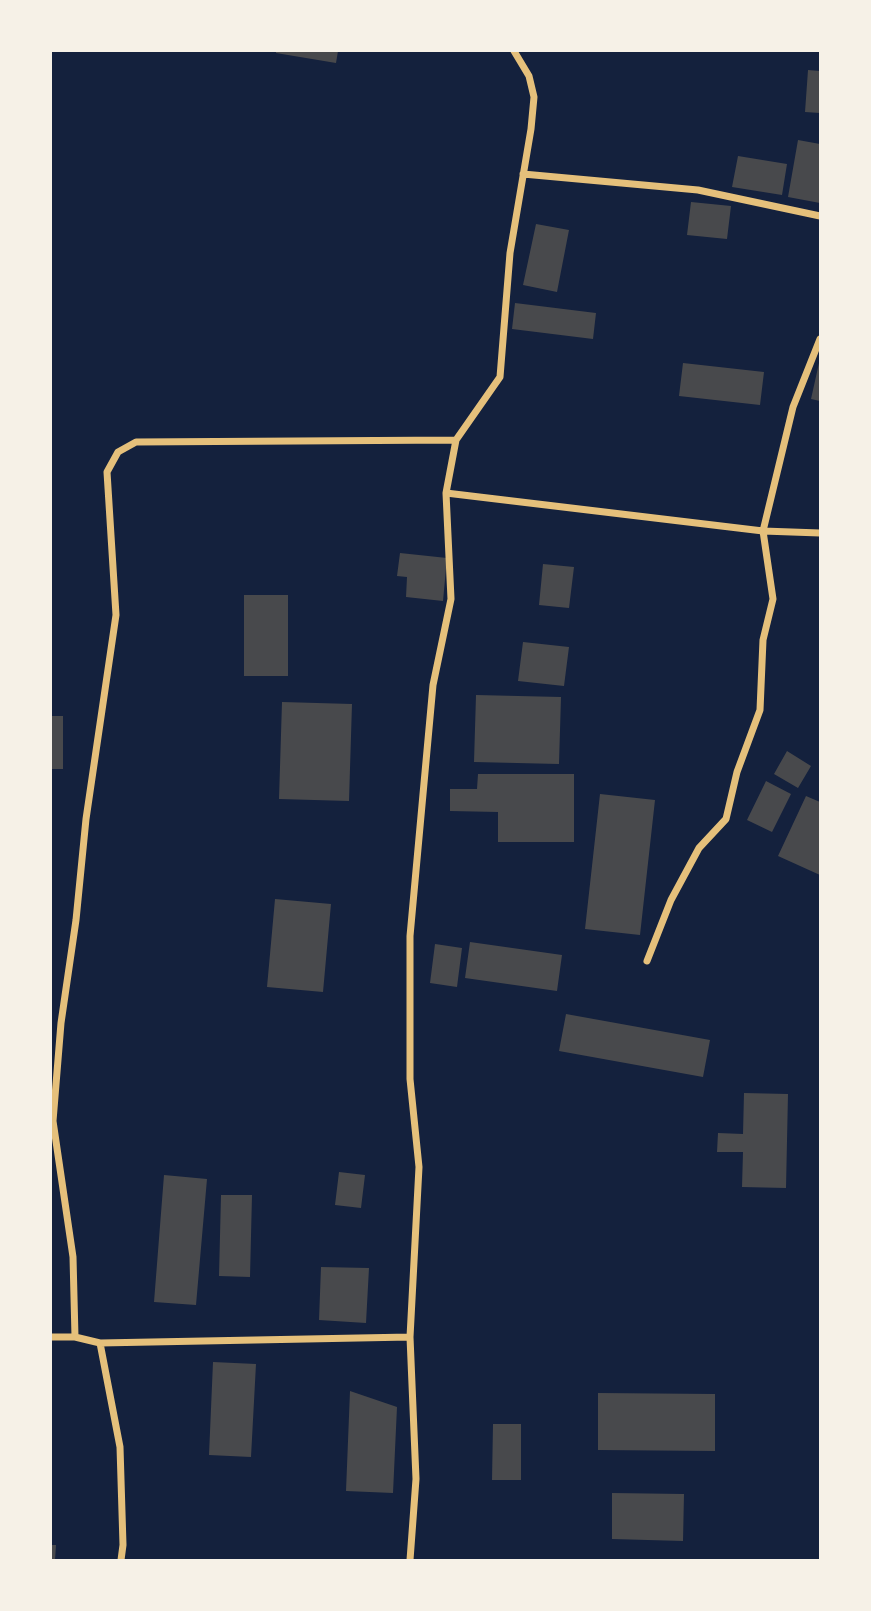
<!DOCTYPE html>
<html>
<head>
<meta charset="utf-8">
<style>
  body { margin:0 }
  #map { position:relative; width:871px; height:1611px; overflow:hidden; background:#14213d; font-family:"Roboto Condensed",sans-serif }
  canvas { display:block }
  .frame { position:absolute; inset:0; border:52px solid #f6f1e7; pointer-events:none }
</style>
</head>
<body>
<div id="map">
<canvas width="871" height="1611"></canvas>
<div class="frame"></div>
</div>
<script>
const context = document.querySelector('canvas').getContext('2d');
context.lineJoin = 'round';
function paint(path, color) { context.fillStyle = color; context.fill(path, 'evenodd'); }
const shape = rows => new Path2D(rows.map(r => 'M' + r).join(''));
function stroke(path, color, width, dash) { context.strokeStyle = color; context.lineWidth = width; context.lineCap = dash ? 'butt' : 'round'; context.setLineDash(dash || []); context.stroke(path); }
paint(shape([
  [276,51,338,51,336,63,276,53],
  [808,70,820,71,820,113,805,112],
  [798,140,820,144,820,203,788,197],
  [738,156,787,164,782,195,732,187],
  [691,202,731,206,727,239,687,235],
  [536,224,569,230,557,292,523,285],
  [515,303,596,313,593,339,512,329],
  [683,363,764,372,760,405,679,396],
  [819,363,820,363,820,401,811,399],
  [400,553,447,558,443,601,406,597,407,577,397,576],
  [543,564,574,567,569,608,539,605],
  [244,595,288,595,288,676,244,676],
  [523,642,569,647,564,686,518,681],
  [476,695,561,697,559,764,474,762],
  [282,702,352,704,349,801,279,799],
  [51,716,63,716,63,769,51,769],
  [787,751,811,766,798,788,774,774],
  [478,774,574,774,574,842,498,842,498,812,450,811,450,789,477,789],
  [766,781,791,794,772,832,747,820],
  [600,794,655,800,640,935,585,929],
  [806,796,820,802,820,875,778,856],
  [275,899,331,904,323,992,267,987],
  [470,942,562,955,557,991,465,978],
  [435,944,462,948,457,987,430,983],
  [566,1014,710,1040,703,1077,559,1051],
  [744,1093,788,1094,786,1188,742,1187,743,1152,717,1152,718,1133,743,1134],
  [339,1172,365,1175,361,1208,335,1205],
  [164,1175,207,1179,196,1305,154,1302],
  [221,1195,252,1195,250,1277,219,1276],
  [321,1267,369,1268,366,1323,319,1320],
  [213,1362,256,1364,251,1457,209,1455],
  [350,1391,397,1407,393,1493,346,1491],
  [598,1393,715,1394,715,1451,598,1450],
  [493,1424,521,1424,521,1480,492,1480],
  [612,1493,684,1494,683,1541,612,1539],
  [51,1545,56,1545,55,1560,51,1560]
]), '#48494c');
stroke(shape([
  [523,174,698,190,820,216],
  [446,493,763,531,820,533],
  [647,961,671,900,699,848,726,819,737,772,760,710,763,640,773,599,763,531,793,407,820,339],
  [51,1337,75,1337,100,1343,410,1337],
  [75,1337,73,1257,53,1121,61,1023,76,920,86,819,116,615,107,472,118,452,136,442,456,440],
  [100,1343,120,1447,123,1545,121,1560],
  [410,1560,416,1479,410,1337,419,1167,410,1079,410,936,433,685,451,599,446,493,456,440,500,377,510,253,531,129,534,97,529,76,514,51]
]), '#e5c07b', 7);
</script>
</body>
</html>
